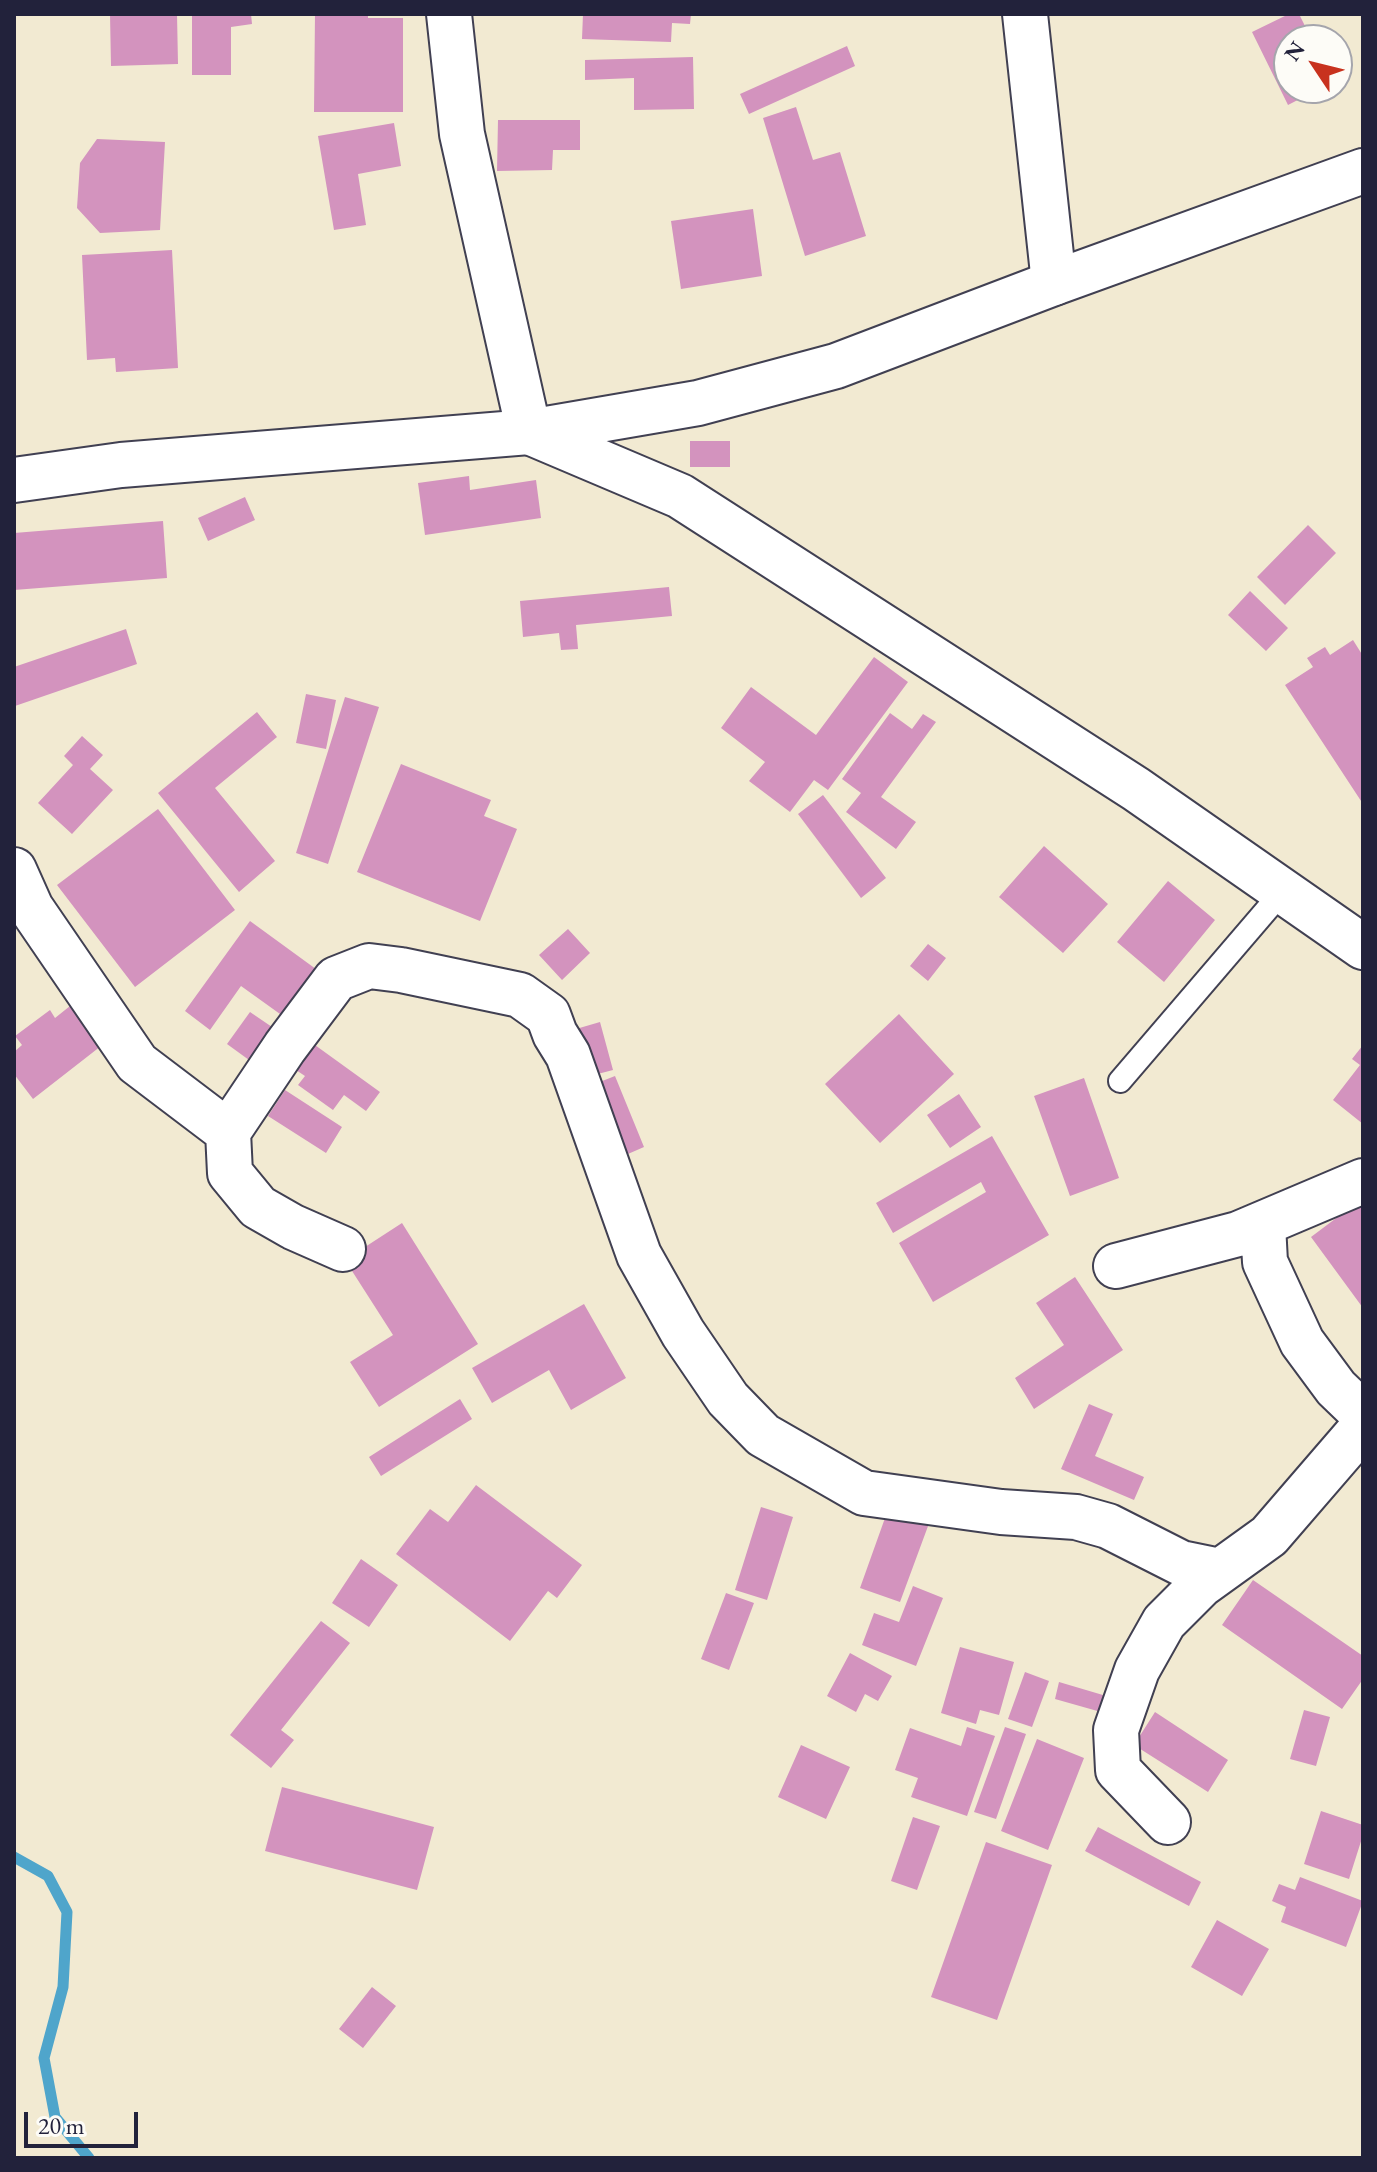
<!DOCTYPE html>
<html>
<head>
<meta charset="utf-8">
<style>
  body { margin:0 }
  #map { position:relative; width:1377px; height:2172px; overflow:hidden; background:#f2ead2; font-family:"EB Garamond",serif }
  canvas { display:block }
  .frame { position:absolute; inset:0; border:16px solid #22223b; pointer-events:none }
  .north { position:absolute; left:1273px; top:24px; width:80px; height:80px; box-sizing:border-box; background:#fdfcf7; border:2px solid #a5a5ac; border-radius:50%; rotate:305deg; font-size:22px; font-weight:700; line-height:32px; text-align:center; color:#22223b }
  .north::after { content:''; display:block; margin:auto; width:28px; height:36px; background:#c8321e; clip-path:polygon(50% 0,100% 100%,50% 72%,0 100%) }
  .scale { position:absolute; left:24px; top:2112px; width:114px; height:36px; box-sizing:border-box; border:4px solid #22223b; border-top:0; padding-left:10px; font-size:24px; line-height:28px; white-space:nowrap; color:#22223b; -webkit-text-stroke:6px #fdfcf7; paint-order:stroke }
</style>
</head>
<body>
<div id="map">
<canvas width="1377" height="2172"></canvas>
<div class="frame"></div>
<div class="north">N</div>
<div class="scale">20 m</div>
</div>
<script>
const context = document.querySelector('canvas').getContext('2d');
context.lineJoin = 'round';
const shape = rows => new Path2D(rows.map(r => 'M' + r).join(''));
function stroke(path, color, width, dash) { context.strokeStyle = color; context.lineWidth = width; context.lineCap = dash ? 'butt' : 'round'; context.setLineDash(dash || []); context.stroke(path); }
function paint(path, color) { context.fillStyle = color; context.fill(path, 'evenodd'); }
stroke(shape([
  [14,1857,48,1876,67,1912,63,1987,44,2058,55,2117,89,2158]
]), '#4fa5cb', 11);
paint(shape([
  [110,14,177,14,178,64,111,66],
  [192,14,251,14,252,24,231,27,231,75,192,75],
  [315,14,368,14,368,18,403,18,403,112,314,112],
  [583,14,691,14,690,24,672,23,671,42,582,39],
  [1289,14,1299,14,1312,40,1289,40,1289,88,1321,88,1288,105,1252,32],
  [847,46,855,66,749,114,740,94],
  [693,57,694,109,634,110,634,78,585,80,585,60],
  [796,107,813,160,840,152,866,236,805,256,763,118],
  [498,120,580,120,580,150,553,150,552,170,497,171],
  [394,123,401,166,358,174,366,225,334,230,318,136],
  [97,139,165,142,160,230,100,233,77,208,80,163],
  [753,209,762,276,681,289,671,221],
  [172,250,178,368,116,372,115,358,87,360,82,255],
  [690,441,730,441,730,467,690,467],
  [469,476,470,490,536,480,541,518,425,535,418,483],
  [245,497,255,520,208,541,198,518],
  [163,521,167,578,14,590,14,533],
  [1308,525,1336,553,1285,605,1257,577],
  [669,587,672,616,576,625,578,649,561,650,559,633,523,637,520,601],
  [1250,591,1288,628,1266,651,1228,615],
  [126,629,137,664,15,706,14,667],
  [1353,640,1363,656,1363,804,1285,685,1313,667,1307,658,1325,647,1330,655],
  [874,657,908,682,828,790,814,780,790,812,749,781,765,762,721,728,751,687,816,735],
  [306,694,336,700,326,749,296,743],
  [345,697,379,707,328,864,296,853],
  [257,712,277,737,215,788,275,861,239,892,158,793],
  [890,713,912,729,923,714,936,722,881,797,916,822,896,849,846,812,861,793,842,779],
  [82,736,103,755,90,769,113,790,72,834,38,803,73,765,64,756],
  [401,764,491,800,484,816,517,829,480,921,357,872],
  [823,795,886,878,861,898,798,814],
  [158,809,235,910,135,987,57,885],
  [1044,846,1108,904,1063,953,999,897],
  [1168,881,1215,920,1164,982,1117,942],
  [250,921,320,972,287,1019,241,986,210,1030,185,1011],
  [568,929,590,953,562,980,539,955],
  [928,944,946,958,928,981,910,966],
  [70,1006,101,1046,33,1099,14,1074,14,1052,22,1045,15,1036,50,1010,55,1018],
  [250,1012,272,1027,249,1060,227,1044],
  [899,1014,954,1074,880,1143,825,1084],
  [600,1022,613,1070,590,1076,576,1029],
  [308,1040,380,1092,366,1111,344,1095,333,1110,298,1085,305,1076,290,1066],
  [1363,1045,1363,1124,1333,1100,1360,1065,1352,1059],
  [615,1076,644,1147,621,1157,592,1085],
  [1084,1078,1119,1178,1070,1196,1034,1096],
  [285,1090,342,1127,326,1153,268,1116],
  [959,1094,981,1127,950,1148,927,1115],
  [992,1136,1049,1235,933,1302,899,1243,986,1192,981,1182,893,1233,876,1203],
  [1363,1198,1363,1308,1311,1237],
  [402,1223,478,1344,379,1407,350,1362,393,1335,345,1260],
  [1075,1277,1123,1350,1034,1409,1015,1378,1064,1345,1036,1303],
  [584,1304,626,1378,571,1410,549,1370,492,1403,472,1368],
  [460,1399,472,1419,381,1476,369,1457],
  [1089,1404,1113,1414,1095,1456,1144,1477,1134,1500,1061,1469],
  [476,1485,582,1565,557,1598,548,1591,510,1641,396,1554,430,1509,448,1522],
  [890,1504,931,1518,900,1602,860,1588],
  [761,1507,793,1517,767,1600,735,1590],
  [361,1559,398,1585,369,1627,332,1603],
  [1253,1580,1363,1656,1363,1679,1342,1709,1222,1625],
  [913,1586,943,1598,916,1666,862,1645,874,1613,899,1622],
  [726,1593,754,1603,729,1670,701,1659],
  [321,1621,350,1643,281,1730,294,1740,271,1768,230,1735],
  [960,1647,1014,1662,999,1715,980,1710,976,1724,941,1713],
  [850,1653,892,1676,878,1701,865,1694,856,1712,827,1696],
  [1025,1672,1049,1681,1032,1727,1008,1719],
  [1059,1682,1113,1698,1108,1714,1055,1699],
  [1304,1710,1330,1717,1316,1766,1290,1759],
  [1155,1712,1228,1760,1208,1792,1134,1745],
  [967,1727,995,1736,967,1816,911,1797,918,1778,895,1770,910,1728,961,1746],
  [1005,1727,1026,1734,996,1819,974,1812],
  [1037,1739,1084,1758,1048,1850,1001,1831],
  [801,1745,850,1767,826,1819,778,1797],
  [282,1787,434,1827,417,1890,265,1851],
  [1321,1811,1363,1825,1363,1835,1349,1879,1304,1864],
  [913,1817,940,1826,917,1890,891,1881],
  [1098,1827,1201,1882,1189,1906,1085,1851],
  [986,1842,1052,1865,997,2020,931,1997],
  [1300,1877,1363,1901,1346,1947,1281,1922,1286,1907,1272,1901,1279,1884,1295,1890],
  [1217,1920,1269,1949,1242,1996,1191,1967],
  [372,1987,396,2006,363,2048,339,2029]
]), '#d393be');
const lane = shape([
  [1120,1081,1282,892]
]);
const street = shape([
  [449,14,462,134,529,432,680,496,1136,789,1363,947],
  [1025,14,1054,283],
  [14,870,31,908,137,1063,228,1132],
  [1263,1225,1265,1262,1302,1342,1336,1388,1363,1414],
  [343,1249,293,1227,258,1207,230,1173,228,1132,285,1047,336,979,369,966,401,970,520,995,548,1015,555,1034,568,1055,639,1255,683,1333,728,1399,763,1435,864,1493,1001,1512,1076,1517,1108,1526,1181,1563,1220,1571],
  [1116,1266,1238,1234,1363,1181],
  [1168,1822,1118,1770,1116,1730,1137,1670,1164,1622,1201,1585,1269,1536,1363,1427]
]);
const secondary = shape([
  [14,480,121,465,529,432,698,403,836,366,1054,283,1363,171]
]);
stroke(lane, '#414052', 26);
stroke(street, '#414052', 48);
stroke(secondary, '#414052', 48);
stroke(lane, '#fff', 22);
stroke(street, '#fff', 44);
stroke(secondary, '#fff', 44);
</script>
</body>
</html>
